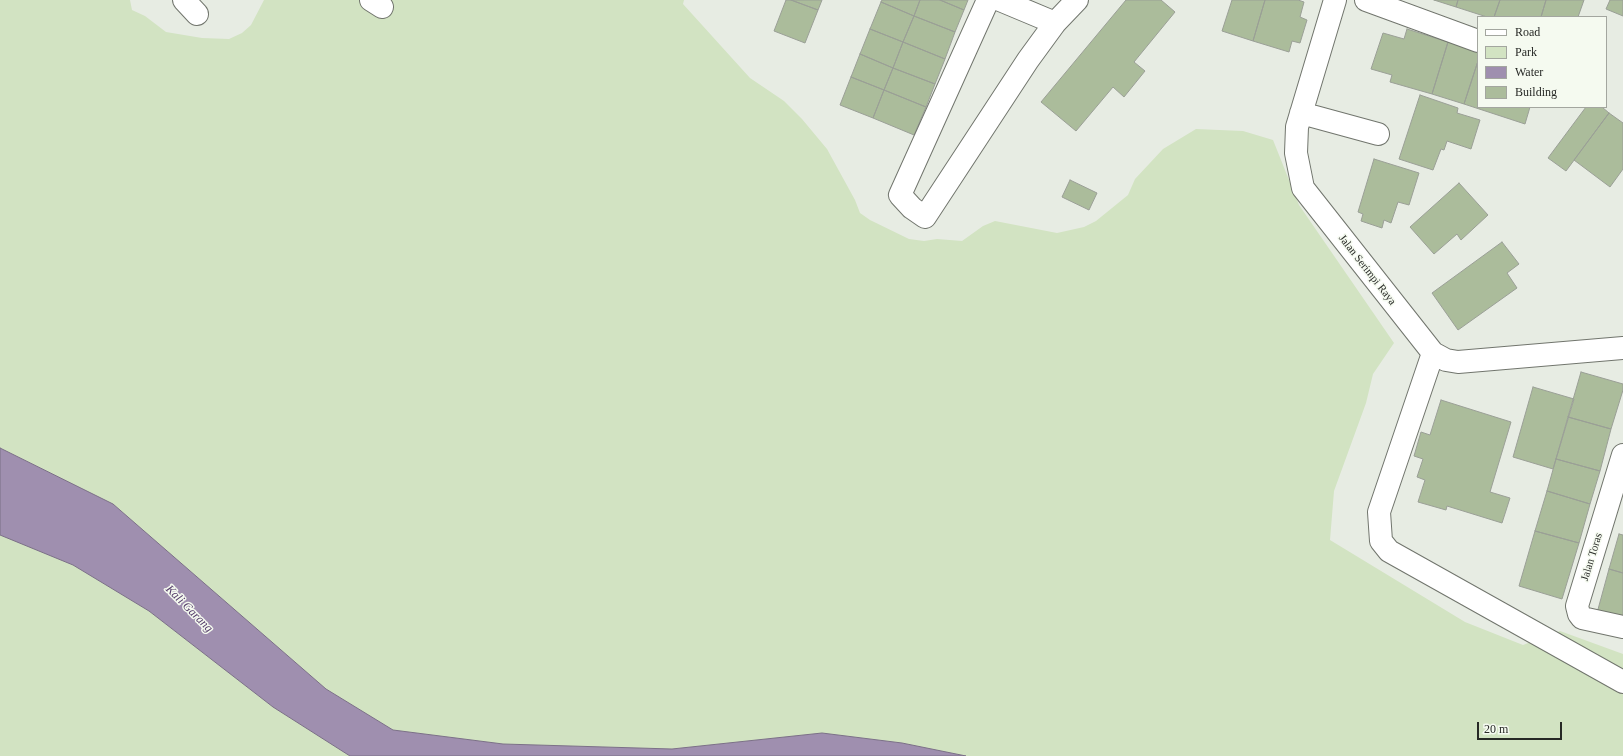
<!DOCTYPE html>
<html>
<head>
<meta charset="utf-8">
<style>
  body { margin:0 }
  #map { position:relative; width:1623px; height:756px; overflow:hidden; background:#e7ece3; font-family:Georgia,serif }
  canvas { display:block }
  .legend { position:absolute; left:1477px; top:16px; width:130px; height:92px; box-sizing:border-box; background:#f5faf0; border:1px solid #a3a69f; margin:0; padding:5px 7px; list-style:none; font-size:12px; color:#272926 }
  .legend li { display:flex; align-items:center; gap:8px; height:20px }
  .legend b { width:20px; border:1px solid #a3a69f }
  .scale { position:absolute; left:1477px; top:722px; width:85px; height:18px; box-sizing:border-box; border:2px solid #272926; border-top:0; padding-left:5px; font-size:12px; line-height:14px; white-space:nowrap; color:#272926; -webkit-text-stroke:3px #f5faf0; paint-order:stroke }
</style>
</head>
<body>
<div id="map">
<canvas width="1623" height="756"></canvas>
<ul class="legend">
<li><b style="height:5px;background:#fff"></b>Road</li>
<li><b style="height:11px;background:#d2e3c2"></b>Park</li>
<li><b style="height:11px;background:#9f8faf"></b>Water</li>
<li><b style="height:11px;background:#abbc9b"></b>Building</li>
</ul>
<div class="scale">20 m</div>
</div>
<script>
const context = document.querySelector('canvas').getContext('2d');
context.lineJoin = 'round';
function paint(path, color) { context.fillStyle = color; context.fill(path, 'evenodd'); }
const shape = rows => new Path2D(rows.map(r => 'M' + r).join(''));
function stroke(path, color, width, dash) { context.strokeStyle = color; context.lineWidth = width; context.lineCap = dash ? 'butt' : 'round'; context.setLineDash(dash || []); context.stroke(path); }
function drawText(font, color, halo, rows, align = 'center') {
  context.font = font + ' Georgia,serif'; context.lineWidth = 3; context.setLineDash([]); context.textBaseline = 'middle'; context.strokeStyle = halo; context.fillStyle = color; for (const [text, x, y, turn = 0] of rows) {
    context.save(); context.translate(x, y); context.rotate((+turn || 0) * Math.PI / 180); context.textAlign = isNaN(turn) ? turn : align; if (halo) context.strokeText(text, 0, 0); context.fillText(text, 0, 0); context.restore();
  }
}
paint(shape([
  [0,0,130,0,132,10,145,16,166,32,202,38,229,39,242,33,251,25,264,0,684,0,683,4,750,78,784,101,802,119,827,149,855,200,860,213,870,220,909,239,924,241,937,239,962,241,983,226,995,221,1057,233,1084,227,1096,221,1128,195,1135,179,1163,149,1196,129,1243,131,1273,140,1299,205,1394,343,1373,374,1366,403,1334,491,1330,540,1465,622,1523,645,1560,631,1623,654,1623,756,966,756,902,743,822,733,672,749,503,744,393,730,326,689,113,504,0,448],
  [0,535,73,565,149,611,273,707,350,756,0,756]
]), '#d2e3c2');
const water = shape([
  [0,448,113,504,326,689,393,730,503,744,672,749,822,733,902,743,966,756,350,756,273,707,149,611,73,565,0,535,0,448]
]);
paint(water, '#9f8faf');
stroke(water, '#7b7086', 1);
const building = shape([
  [786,0,791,0,818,10,805,43,774,31,786,0],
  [791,0,822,0,818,10,791,0],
  [882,0,920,0,914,16,881,2,882,0],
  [920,0,940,0,964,10,955,32,914,16,920,0],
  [940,0,968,0,964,10,940,0],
  [1126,0,1161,0,1175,12,1134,62,1145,71,1124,97,1113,87,1076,131,1041,102,1126,0],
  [1232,0,1265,0,1253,41,1222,31,1232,0],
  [1265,0,1298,0,1304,2,1300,17,1307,20,1300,43,1292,41,1289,52,1253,41,1265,0],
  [1434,0,1458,0,1456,7,1434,0],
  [1458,0,1500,0,1494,17,1487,17,1456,7,1458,0],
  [1500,0,1546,0,1541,17,1494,17,1500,0],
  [1546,0,1584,0,1578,17,1541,17,1546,0],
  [1610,0,1623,0,1623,16,1606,9,1610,0],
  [881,2,914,16,903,42,870,29,881,2],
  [914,16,955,32,945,59,903,42,914,16],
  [870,29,903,42,893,68,860,54,870,29],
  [1407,29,1448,42,1432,94,1390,82,1392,75,1371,69,1383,33,1404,39,1407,29],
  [903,42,945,59,935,84,893,68,903,42],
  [1448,42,1478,51,1478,61,1464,104,1432,94,1448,42],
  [860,54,893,68,884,90,851,77,860,54],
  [1478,61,1478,107,1530,107,1525,124,1464,104,1478,61],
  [893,68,935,84,926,107,884,90,893,68],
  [851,77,884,90,873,118,840,105,851,77],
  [884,90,926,107,914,135,873,118,884,90],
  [1420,95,1458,108,1457,113,1480,120,1471,149,1447,141,1444,150,1441,149,1433,170,1399,159,1420,95],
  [1586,107,1602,107,1609,113,1566,171,1548,158,1586,107],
  [1609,113,1623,123,1623,169,1610,187,1574,160,1609,113],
  [1374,159,1419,173,1409,205,1398,202,1391,223,1384,220,1382,228,1361,221,1363,214,1358,212,1374,159],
  [1070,180,1097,193,1089,210,1062,197,1070,180],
  [1459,183,1488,215,1461,240,1457,234,1434,254,1410,227,1459,183],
  [1502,242,1519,264,1507,273,1517,288,1458,330,1432,293,1502,242],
  [1581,372,1623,384,1623,390,1611,429,1568,417,1581,372],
  [1533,387,1574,399,1553,469,1513,457,1533,387],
  [1441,400,1511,422,1490,492,1510,498,1502,523,1447,506,1446,510,1418,502,1425,480,1417,477,1423,459,1414,456,1421,432,1430,435,1441,400],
  [1568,417,1611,429,1600,471,1556,459,1568,417],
  [1556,459,1600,471,1590,504,1547,491,1556,459],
  [1547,491,1590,504,1579,543,1535,531,1547,491],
  [1535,531,1579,543,1562,599,1519,586,1535,531],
  [1619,534,1623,535,1623,573,1609,569,1619,534],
  [1609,569,1623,573,1623,620,1597,613,1609,569]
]);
paint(building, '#abbc9b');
stroke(building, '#9a9f96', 1);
const minor = shape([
  [184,0,197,14],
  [371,0,382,7],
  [988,0,900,195,912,208,925,217,1028,60,1055,23,1077,0],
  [1000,0,1055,23],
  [1335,0,1297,127,1296,153,1303,188,1433,353,1446,360,1458,362,1623,348],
  [1366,0,1478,41],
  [1301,113,1378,134],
  [1433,353,1379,512,1381,541,1389,551,1623,682],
  [1623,455,1577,606,1579,614,1582,618,1623,627]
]);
stroke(minor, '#71756d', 24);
stroke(minor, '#fff', 22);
drawText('11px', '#272926', '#f5faf0', [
  ["Jalan Serimpi Raya",1367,270,52],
  ["Jalan Toras",1592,557,-73]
]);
drawText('italic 12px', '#553d6b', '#f5faf0', [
  ["Kali Garang",189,609,45]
]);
</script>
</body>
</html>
